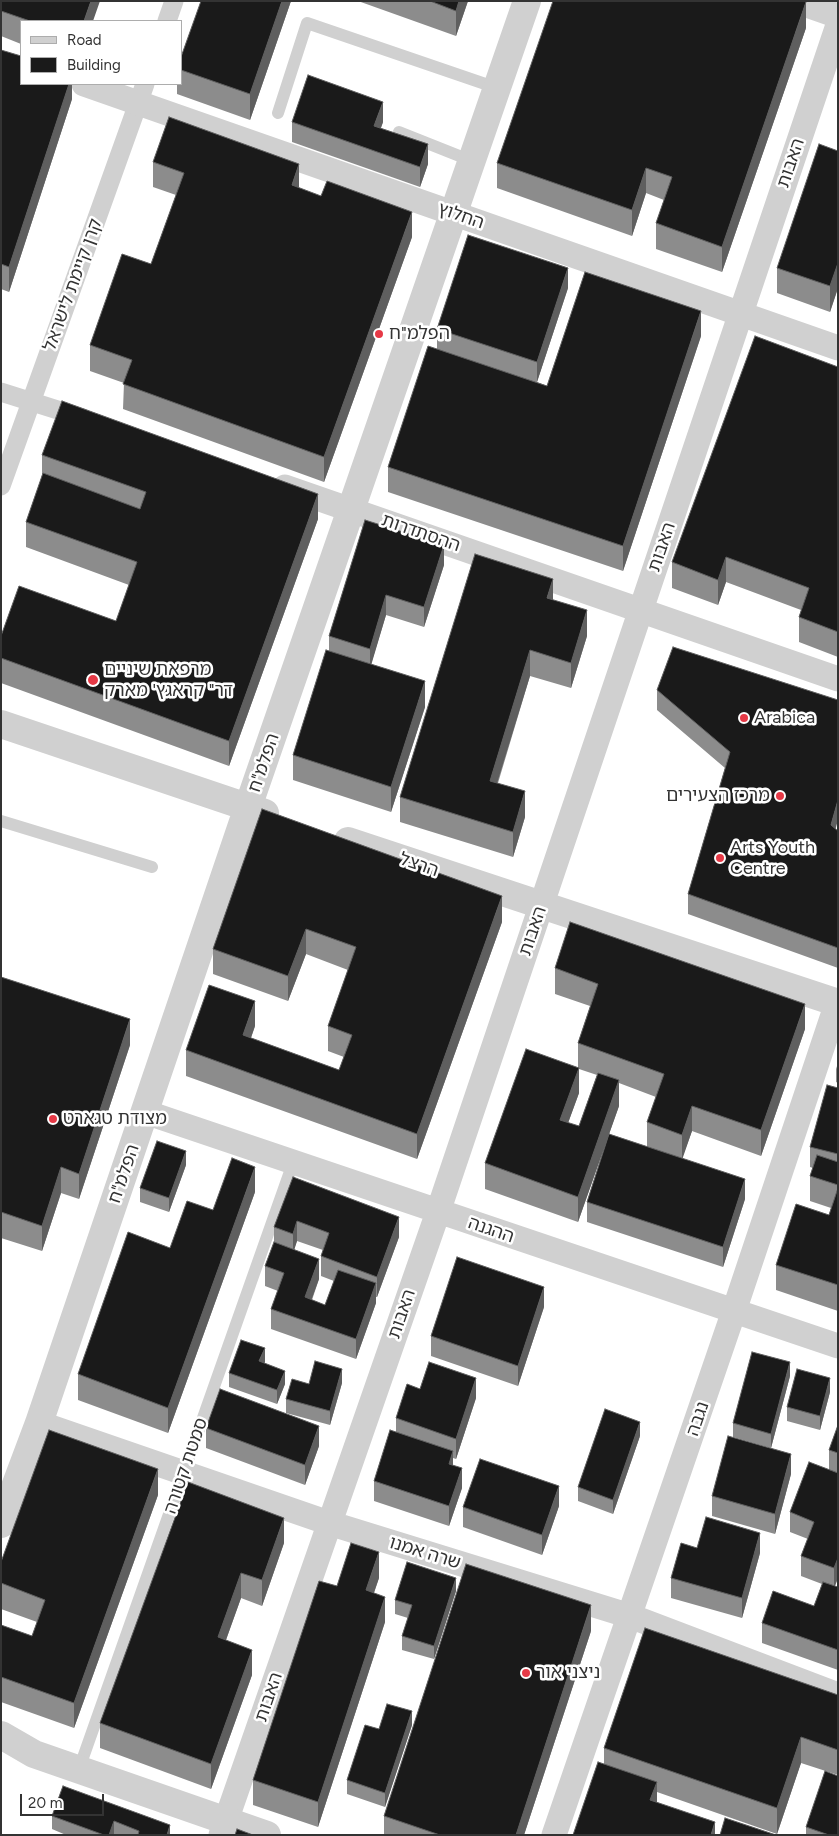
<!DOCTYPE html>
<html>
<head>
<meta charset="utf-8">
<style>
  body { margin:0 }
  #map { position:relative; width:839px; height:1836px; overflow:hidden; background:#fff; font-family:Figtree,sans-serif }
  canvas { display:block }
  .frame { position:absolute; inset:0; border:2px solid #333; pointer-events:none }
  .legend { position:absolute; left:20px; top:20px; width:162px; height:65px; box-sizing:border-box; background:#fff; border:1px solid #adadad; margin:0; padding:6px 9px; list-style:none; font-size:15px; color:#333 }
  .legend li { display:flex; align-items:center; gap:10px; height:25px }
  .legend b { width:25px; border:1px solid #adadad }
  .scale { position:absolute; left:20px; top:1794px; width:84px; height:22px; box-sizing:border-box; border:2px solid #333; border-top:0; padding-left:6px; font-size:15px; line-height:18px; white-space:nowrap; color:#333; -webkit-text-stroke:4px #fff; paint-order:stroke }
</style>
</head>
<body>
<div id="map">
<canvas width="839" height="1836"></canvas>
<div class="frame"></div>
<ul class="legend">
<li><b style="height:6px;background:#d0d0d0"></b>Road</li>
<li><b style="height:14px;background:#1a1a1a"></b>Building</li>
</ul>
<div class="scale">20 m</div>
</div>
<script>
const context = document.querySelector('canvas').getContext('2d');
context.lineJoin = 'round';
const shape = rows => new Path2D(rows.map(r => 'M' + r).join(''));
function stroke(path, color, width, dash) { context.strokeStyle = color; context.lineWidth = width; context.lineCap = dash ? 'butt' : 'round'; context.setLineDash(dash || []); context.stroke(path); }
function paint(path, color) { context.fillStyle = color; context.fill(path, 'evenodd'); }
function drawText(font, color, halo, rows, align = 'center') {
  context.font = font + ' Figtree,"Noto Sans Hebrew",sans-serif'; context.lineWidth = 5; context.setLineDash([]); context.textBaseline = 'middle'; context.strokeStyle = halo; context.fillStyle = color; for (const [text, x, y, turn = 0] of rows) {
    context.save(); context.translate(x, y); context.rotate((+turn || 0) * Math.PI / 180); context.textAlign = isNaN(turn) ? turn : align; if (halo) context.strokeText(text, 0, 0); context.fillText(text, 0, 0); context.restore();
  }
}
stroke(shape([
  [278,113,307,23,497,88],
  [399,132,472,161],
  [1,821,152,867],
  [79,1769,293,1163]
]), '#d0d0d0', 12);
stroke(shape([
  [167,21,174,1],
  [1,392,83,418],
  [1,486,145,84]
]), '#d0d0d0', 19);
stroke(shape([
  [795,1,838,16],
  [84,84,838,348],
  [285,487,838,679],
  [145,1112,838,1346],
  [39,1423,329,1523,630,1616,838,1695],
  [221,1835,438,1212,838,25],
  [554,1835,734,1311,837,1003]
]), '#d0d0d0', 25);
stroke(shape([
  [1,724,265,813],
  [348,841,838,1003],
  [1,1524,39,1423,248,807,527,1],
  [1,1735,34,1754,267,1835]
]), '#d0d0d0', 28);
paint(shape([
  [1,1,93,21,21,21,21,44,1,36],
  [291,1,250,120,177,94,177,84,181,84,181,57],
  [358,1,468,1,456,36],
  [806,28,722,272,656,249,656,223,664,200,646,193,632,236,497,188,497,163],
  [1,50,72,84,72,99,9,292,1,289],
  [292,122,383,122,381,128,428,164,420,187,292,142],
  [838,151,838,288,830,312,777,293,777,268],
  [153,162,299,188,412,237,324,482,123,409,124,383,90,371,90,345,151,264,176,195,153,187],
  [568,288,537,382,547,386,701,336,623,571,388,492,388,467,437,349,437,329],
  [838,367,838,657,799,642,799,617,801,610,726,582,718,605,672,588,672,562],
  [42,455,318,519,229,766,1,683,1,636,116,621,129,585,26,547,26,522,42,476],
  [365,520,444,565,424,627,386,615,371,664,425,707,391,812,293,780,293,755,329,651,329,636],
  [553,600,587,636,571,688,530,676,498,783,525,817,513,857,400,822,400,797],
  [657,690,838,831,838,968,688,914,688,894,725,768,657,710],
  [262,809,502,922,417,1159,186,1076,186,1050,255,1026,251,1038,339,1070,344,1057,328,1051,328,1026,348,970,306,954,288,1001,213,974,213,949],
  [555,968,805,1029,761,1156,692,1131,682,1158,745,1199,723,1267,587,1222,587,1202,604,1148,578,1222,485,1189,485,1163,578,1067,578,1043,590,1006,555,994],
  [579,1069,597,1075,579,1126,568,1123,579,1093],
  [619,1083,656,1097,647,1122,647,1147,609,1134,619,1106],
  [1,977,130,1045,79,1199,61,1193,42,1251,1,1238],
  [838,1063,838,1083,836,1082,836,1069],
  [838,1088,838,1311,776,1290,776,1265,829,1215,831,1208,810,1201,810,1176,813,1168,810,1167,810,1147],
  [186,1165,169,1212,140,1202,140,1188],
  [293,1177,399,1237,377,1297,376,1297,376,1303,356,1359,271,1329,271,1309,278,1291,265,1286,265,1266,274,1242,274,1227],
  [297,1241,323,1250,321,1256,321,1276,334,1281,325,1305,312,1300,319,1279,294,1249],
  [255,1192,168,1433,78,1400,78,1374,170,1248,213,1210],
  [544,1307,518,1386,431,1356,431,1336],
  [265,1362,264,1363,285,1384,277,1404,229,1387,229,1373],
  [790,1376,771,1448,733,1437,733,1423],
  [342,1383,330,1425,286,1413,286,1399,309,1384],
  [420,1389,476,1398,456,1459,453,1458,453,1465,462,1488,449,1526,374,1501,374,1481,396,1432,396,1418],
  [830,1392,820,1430,787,1421,787,1407],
  [838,1425,838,1473,829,1470,829,1450],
  [206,1428,319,1446,305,1485,206,1448],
  [640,1436,613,1514,578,1501,578,1487],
  [838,1473,838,1578,835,1586,838,1587,838,1670,762,1643,762,1623,814,1606,822,1584,801,1576,801,1556,808,1539,790,1532,790,1512],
  [791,1474,775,1534,712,1516,712,1496],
  [188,1482,284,1543,262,1606,241,1598,226,1640,252,1675,211,1789,100,1748,100,1723],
  [158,1495,74,1728,1,1702,1,1625,32,1636,37,1622,1,1609,1,1562],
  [559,1506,542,1555,463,1527,463,1507],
  [697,1548,760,1553,742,1618,671,1598,671,1578],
  [379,1578,374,1593,385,1622,318,1827,253,1805,253,1780,337,1586],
  [456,1591,434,1659,402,1650,402,1636,408,1618,395,1614,395,1600],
  [591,1631,524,1835,384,1835,384,1816],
  [838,1695,838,1775,801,1763,777,1834,657,1792,657,1802,715,1835,573,1835,604,1764,604,1748],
  [412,1725,385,1807,347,1794,347,1780,379,1729],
  [63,1786,170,1835,66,1835,52,1829,52,1816],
  [806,1827,838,1835,806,1835]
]), '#8c8c8c');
paint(shape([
  [91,1,100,1,93,21,84,21],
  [282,1,291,1,250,120,250,94],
  [459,1,468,1,456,36,456,11],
  [806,2,806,28,722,272,722,247],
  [69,84,72,84,72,99,9,292,9,267],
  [383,102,383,122,374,146,374,126],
  [428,144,428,164,420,187,420,167],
  [299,164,299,190,292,185],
  [646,168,646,193,632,236,632,210],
  [412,212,412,237,324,482,324,457],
  [838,263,838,288,830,312,830,286],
  [568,268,568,288,537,382,537,362],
  [701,311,701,336,623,571,623,546],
  [318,494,318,519,229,766,229,741],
  [444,545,444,565,424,627,424,607],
  [726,557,726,582,718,605,718,580],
  [553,579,553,604,547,598],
  [386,595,386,615,370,669,370,649],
  [587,610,587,636,571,688,571,663],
  [530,650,530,676,490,806,490,781],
  [425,681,425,707,391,812,391,787],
  [525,791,525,817,513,857,513,832],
  [838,800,838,820,831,845,831,825],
  [502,896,502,922,417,1159,417,1134],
  [306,929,306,954,288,1001,288,976],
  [255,1001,255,1026,243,1060,243,1035],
  [805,1004,805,1029,761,1156,761,1130],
  [130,1019,130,1045,79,1199,79,1174],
  [579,1068,579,1093,560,1145,560,1120],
  [619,1080,619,1106,578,1222,578,1197],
  [692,1106,692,1131,682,1160,682,1135],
  [186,1151,186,1165,169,1212,169,1198],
  [61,1167,61,1193,42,1251,42,1226],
  [255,1167,255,1192,168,1433,168,1408],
  [745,1179,745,1199,723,1267,723,1247],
  [399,1217,399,1237,377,1297,377,1277],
  [297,1221,297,1241,293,1254,293,1234],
  [319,1259,319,1279,305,1317,305,1297],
  [376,1283,376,1303,356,1359,356,1339],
  [544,1287,544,1307,518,1386,518,1366],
  [265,1348,265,1362,259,1375,259,1361],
  [790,1362,790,1376,771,1448,771,1434],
  [342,1369,342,1383,330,1425,330,1411],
  [285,1371,285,1384,277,1404,277,1390],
  [476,1378,476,1398,456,1459,456,1439],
  [830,1378,830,1392,820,1430,820,1416],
  [640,1422,640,1436,613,1514,613,1500],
  [319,1426,319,1446,305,1485,305,1465],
  [453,1451,453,1471,449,1464],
  [791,1454,791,1474,775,1534,775,1514],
  [462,1468,462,1488,449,1526,449,1506],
  [158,1469,158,1495,74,1728,74,1703],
  [559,1486,559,1506,542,1555,542,1535],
  [284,1518,284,1543,262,1606,262,1580],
  [760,1533,760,1553,742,1618,742,1598],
  [379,1552,379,1578,366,1615,366,1590],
  [838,1558,838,1578,834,1588,834,1568],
  [241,1573,241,1598,218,1662,218,1637],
  [456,1578,456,1591,434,1659,434,1646],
  [385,1597,385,1622,318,1827,318,1802],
  [591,1605,591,1631,524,1835,516,1835],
  [252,1650,252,1675,211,1789,211,1764],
  [412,1711,412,1725,385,1807,385,1793],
  [801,1737,801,1763,777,1834,777,1808],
  [657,1782,657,1807,650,1800],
  [114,1821,114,1835,109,1835],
  [715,1822,715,1835,711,1835],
  [170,1825,170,1835,167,1835]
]), '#5f5f5f');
const building = shape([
  [1,1,91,1,84,21,30,21,1,11,1,1],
  [201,1,282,1,250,94,181,70,181,57,201,1],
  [430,1,459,1,456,11,430,1],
  [553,1,803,1,806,2,722,247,656,223,672,177,646,168,632,210,497,163,553,1],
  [1,50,21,56,21,84,69,84,9,267,1,264,1,50],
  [308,75,383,102,374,126,428,144,420,167,292,122,308,75],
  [169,117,299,164,292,185,321,196,327,181,412,212,324,457,123,384,132,360,90,345,122,254,151,264,184,173,153,162,169,117],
  [819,144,838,151,838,263,830,286,777,268,819,144],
  [468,235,568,268,537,362,437,329,468,235],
  [585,272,701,311,623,546,388,467,428,346,547,386,585,272],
  [755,336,838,367,838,632,799,617,809,588,726,557,718,580,672,562,755,336],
  [62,401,318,494,229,741,1,658,1,636,19,586,116,621,137,562,26,522,43,473,140,509,146,492,42,455,62,401],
  [365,520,444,545,424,607,386,595,370,649,329,636,365,520],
  [475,554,553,579,547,598,587,610,571,663,530,650,490,781,525,791,513,832,400,797,475,554],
  [673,647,838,700,838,800,831,825,838,831,838,948,688,894,730,752,657,690,673,647],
  [326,650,425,681,391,787,293,755,326,650],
  [262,809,502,896,417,1134,186,1050,209,985,255,1001,243,1035,339,1070,352,1035,328,1026,356,947,306,929,288,976,213,949,262,809],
  [570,922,805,1004,761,1130,692,1106,682,1135,647,1122,664,1074,578,1043,598,984,555,968,570,922],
  [1,977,130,1019,79,1174,61,1167,42,1226,1,1212,1,977],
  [526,1049,579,1068,560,1120,579,1126,598,1073,619,1080,578,1197,485,1163,526,1049],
  [827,1085,838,1088,838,1154,810,1147,827,1085],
  [609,1134,745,1179,723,1247,587,1202,609,1134],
  [157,1141,186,1151,169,1198,140,1188,157,1141],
  [817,1155,838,1162,838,1185,810,1176,817,1155],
  [232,1158,255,1167,168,1408,78,1374,128,1232,170,1248,187,1201,213,1210,232,1158],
  [293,1177,399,1217,377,1277,321,1256,329,1233,297,1221,293,1234,274,1227,293,1177],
  [838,1188,838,1285,776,1265,796,1204,829,1215,838,1188],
  [274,1242,319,1259,305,1297,325,1305,338,1270,376,1283,356,1339,271,1309,284,1273,265,1266,274,1242],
  [457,1257,544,1287,518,1366,431,1336,457,1257],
  [241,1340,265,1348,259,1361,285,1371,277,1390,229,1373,241,1340],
  [752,1352,790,1362,771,1434,733,1423,752,1352],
  [315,1361,342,1369,330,1411,286,1399,292,1379,309,1384,315,1361],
  [429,1362,476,1378,456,1439,396,1418,407,1384,420,1389,429,1362],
  [797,1369,830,1378,820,1416,787,1407,797,1369],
  [220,1389,319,1426,305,1465,206,1428,220,1389],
  [605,1409,640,1422,613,1500,578,1487,605,1409],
  [838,1425,838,1453,829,1450,838,1425],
  [49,1430,158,1469,74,1703,1,1677,1,1625,32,1636,45,1600,1,1583,1,1562,49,1430],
  [390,1430,453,1451,449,1464,462,1468,449,1506,374,1481,390,1430],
  [728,1436,791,1454,775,1514,712,1496,728,1436],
  [480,1459,559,1486,542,1535,463,1507,480,1459],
  [809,1462,838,1473,838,1558,834,1568,801,1556,814,1522,790,1512,809,1462],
  [188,1482,284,1518,262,1580,241,1573,218,1637,252,1650,211,1764,100,1723,188,1482],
  [706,1517,760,1533,742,1598,671,1578,681,1543,697,1548,706,1517],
  [351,1543,379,1552,366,1590,385,1597,318,1802,253,1780,319,1581,337,1586,351,1543],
  [407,1562,456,1578,434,1646,402,1636,412,1605,395,1600,407,1562],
  [466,1564,591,1605,516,1835,440,1835,384,1816,466,1564],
  [823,1582,838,1587,838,1650,762,1623,773,1591,814,1606,823,1582],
  [645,1628,838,1695,838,1750,801,1737,777,1808,604,1748,645,1628],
  [387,1704,412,1711,385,1793,347,1780,365,1725,379,1729,387,1704],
  [598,1762,657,1782,650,1800,715,1822,711,1835,573,1835,598,1762],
  [825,1771,838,1776,838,1835,829,1835,806,1827,825,1771],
  [63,1786,170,1825,167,1835,138,1835,139,1831,114,1821,109,1835,104,1835,52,1816,63,1786],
  [725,1818,776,1835,720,1835,725,1818],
  [237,1829,253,1835,235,1835,237,1829]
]);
paint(building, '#1a1a1a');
stroke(building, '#5f5f5f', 1);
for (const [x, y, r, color] of [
  [379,334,5,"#e63946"],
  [93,680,6,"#e63946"],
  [744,718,5,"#e63946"],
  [780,796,5,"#e63946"],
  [720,858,5,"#e63946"],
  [53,1119,5,"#e63946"],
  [526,1673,5,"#e63946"]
]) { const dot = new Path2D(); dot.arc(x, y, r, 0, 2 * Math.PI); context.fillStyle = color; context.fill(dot); stroke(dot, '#fff', 2); }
drawText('18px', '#333', '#fff', [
  ["האבות",791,163,-71],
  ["החלוץ",461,216,19],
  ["קרן קיימת לישראל",73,285,-70],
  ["ההסתדרות",421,533,19],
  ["האבות",662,547,-71],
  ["הפלמ\"ח",264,763,-71],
  ["הרצל",419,865,19],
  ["האבות",533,931,-71],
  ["הפלמ\"ח",124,1174,-71],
  ["ההגנה",491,1230,19],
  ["האבות",402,1314,-71],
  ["נגבה",698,1419,-71],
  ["סמטת קטורה",186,1466,-71],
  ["שרה אמנו",425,1553,17],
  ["האבות",269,1697,-71]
]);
drawText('18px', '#333', '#fff', [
  ["הפלמ\"ח",389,334],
  ["מרפאת שיניים",104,670],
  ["דר\" קראגץ' מארק",104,691],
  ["Arabica",754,718],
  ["מרכז הצעירים",770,796,"right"],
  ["Arts Youth",730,848],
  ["Centre",730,869],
  ["מצודת טגארט",63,1119],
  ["ניצני אור",536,1673]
], 'left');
</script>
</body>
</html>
